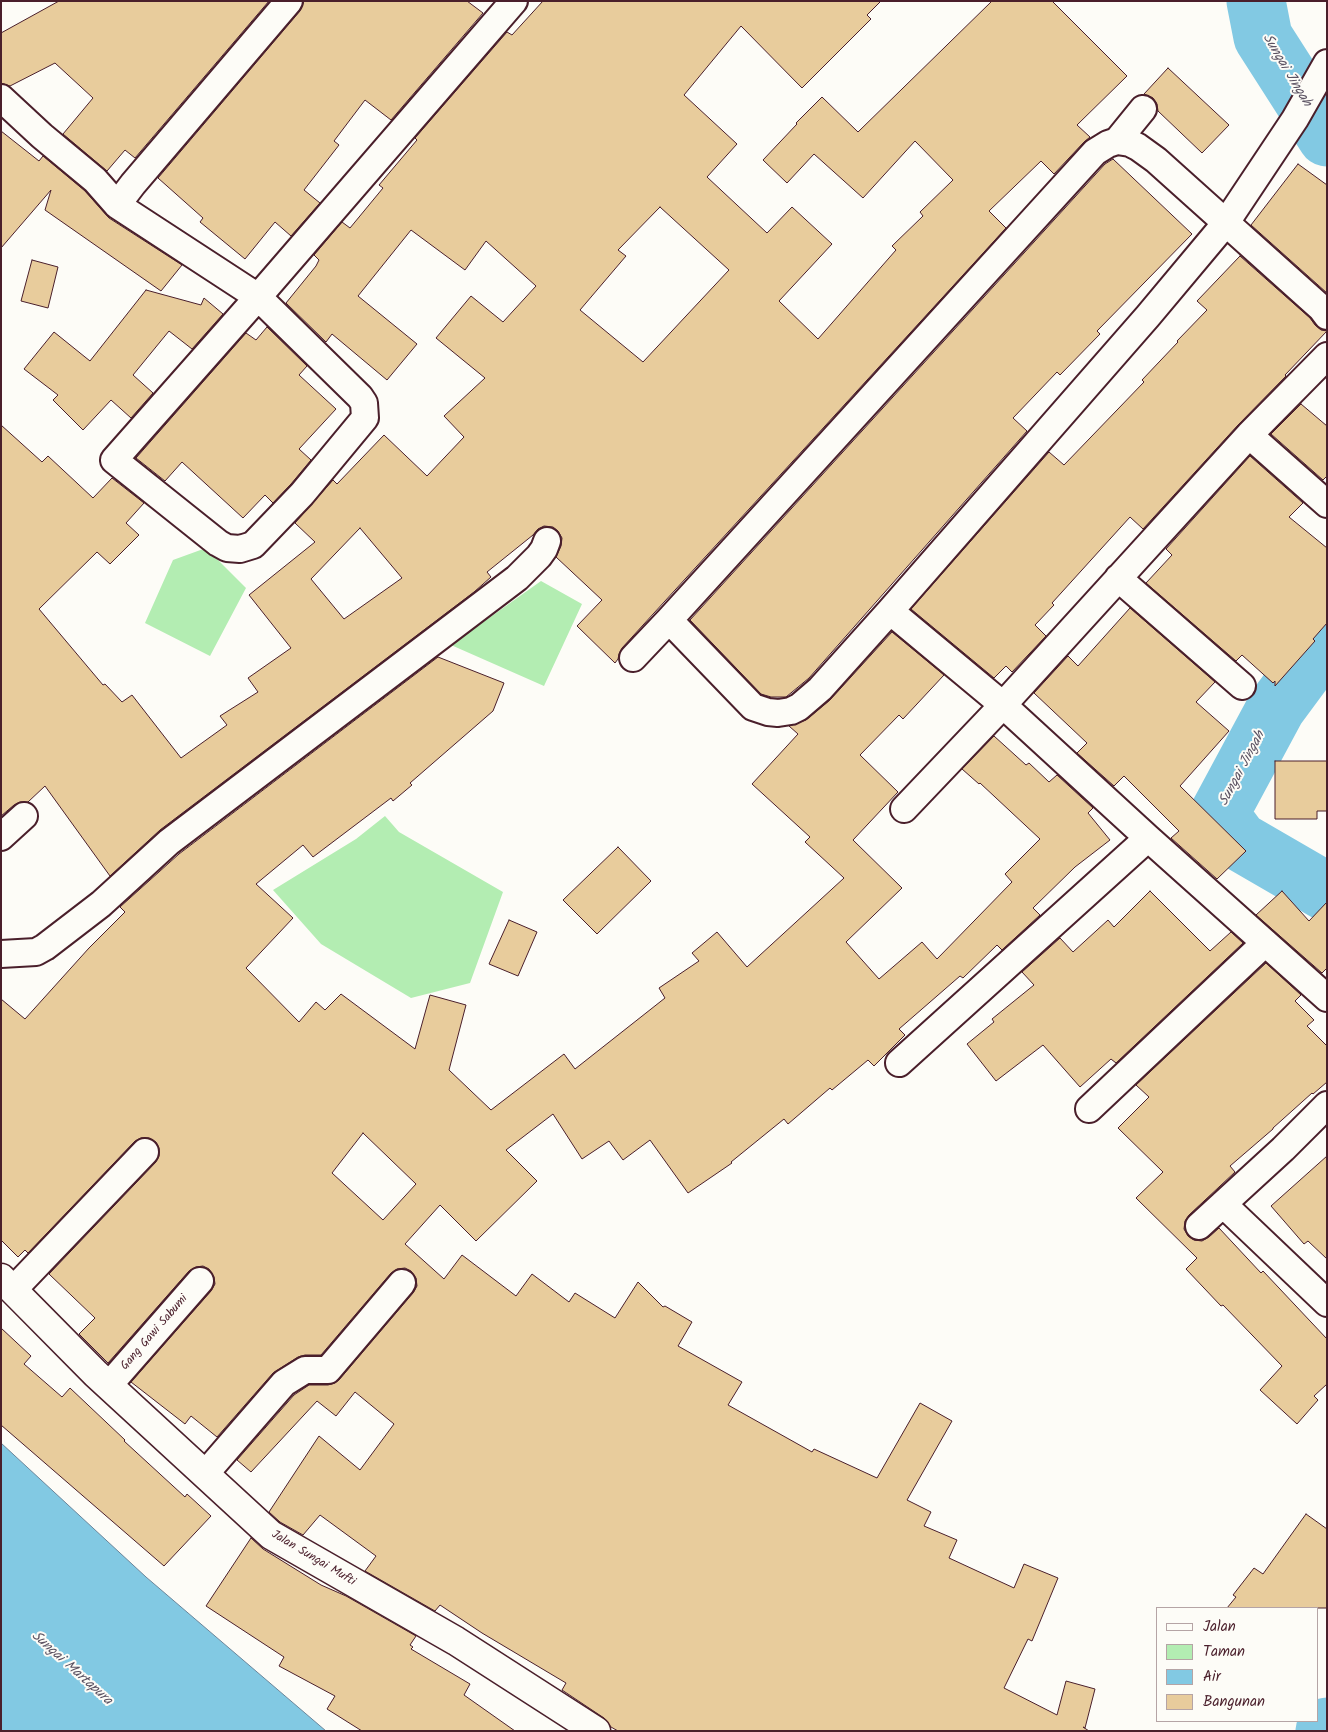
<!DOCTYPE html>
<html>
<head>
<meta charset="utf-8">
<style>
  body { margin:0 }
  #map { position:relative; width:1328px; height:1732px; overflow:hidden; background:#fdfcf7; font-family:Kalam,sans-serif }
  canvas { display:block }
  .frame { position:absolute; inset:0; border:2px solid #4a1f2b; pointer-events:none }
  .legend { position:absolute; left:1156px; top:1607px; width:162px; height:115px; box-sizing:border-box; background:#fdfcf7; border:1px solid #b5a4a5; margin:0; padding:6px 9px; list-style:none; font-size:15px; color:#4a1f2b }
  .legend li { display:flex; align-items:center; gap:10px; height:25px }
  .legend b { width:25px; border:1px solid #b5a4a5 }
</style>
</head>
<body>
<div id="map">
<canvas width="1328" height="1732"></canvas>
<div class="frame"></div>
<ul class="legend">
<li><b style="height:6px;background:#fdfcf7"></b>Jalan</li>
<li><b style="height:14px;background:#b3edb2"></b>Taman</li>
<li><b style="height:14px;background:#82c9e3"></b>Air</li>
<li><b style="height:14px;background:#e8cc9c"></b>Bangunan</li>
</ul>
</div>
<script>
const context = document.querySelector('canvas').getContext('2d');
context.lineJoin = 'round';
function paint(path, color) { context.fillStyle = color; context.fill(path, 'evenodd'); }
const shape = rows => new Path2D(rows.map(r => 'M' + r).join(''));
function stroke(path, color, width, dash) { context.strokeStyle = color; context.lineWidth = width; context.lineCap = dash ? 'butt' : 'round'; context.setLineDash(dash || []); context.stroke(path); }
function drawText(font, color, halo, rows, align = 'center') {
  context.font = font + ' Kalam,sans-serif'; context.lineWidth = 4; context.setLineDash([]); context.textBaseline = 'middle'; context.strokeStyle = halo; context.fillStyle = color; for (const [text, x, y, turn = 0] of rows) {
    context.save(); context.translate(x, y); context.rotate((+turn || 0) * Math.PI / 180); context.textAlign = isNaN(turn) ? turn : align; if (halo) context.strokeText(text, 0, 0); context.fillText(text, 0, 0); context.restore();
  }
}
paint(shape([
  [206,548,246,588,210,656,145,623,173,560],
  [541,581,582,604,544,686,451,645],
  [385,816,399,832,503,892,470,983,411,998,321,944,273,890,356,839]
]), '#b3edb2');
const water = shape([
  [1,1443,146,1577,326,1731,1,1731,1,1443]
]);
paint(water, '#82c9e3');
stroke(water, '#6c8599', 1);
stroke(shape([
  [1256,1,1263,37,1327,137],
  [1327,639,1276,708,1219,814,1239,841,1327,892],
  [1325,1731,1327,1727]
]), '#82c9e3', 59);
const building = shape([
  [59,1,269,1,135,158,125,150,107,171,63,134,93,98,55,63,10,86,1,83,1,33,59,1],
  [304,1,467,1,483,13,391,120,365,100,334,141,339,145,304,190,320,203,291,236,275,222,245,259,200,222,203,218,158,178,300,11,304,1],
  [543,1,881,1,867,15,871,19,802,88,741,26,684,95,737,144,707,177,767,233,792,207,832,244,779,301,818,339,896,250,892,246,923,216,920,212,953,180,915,141,863,198,814,154,787,183,763,160,797,124,796,123,822,97,858,132,992,1,1052,1,1127,76,1077,125,1090,137,1084,142,1054,174,1041,161,989,211,1006,228,622,648,619,654,618,659,615,663,577,626,602,600,556,557,561,546,562,538,558,531,553,527,544,526,538,529,533,535,487,572,491,577,474,592,160,830,110,876,45,786,28,802,20,802,14,805,1,816,1,425,42,462,48,456,93,498,112,478,144,503,126,523,139,535,110,564,97,552,39,609,103,685,105,684,122,702,132,695,181,758,227,725,220,716,258,692,248,678,291,648,249,595,315,542,295,523,333,480,337,484,384,435,427,476,464,437,444,416,485,378,436,338,471,296,503,322,536,286,486,241,465,270,411,230,358,296,417,344,387,380,332,334,326,342,286,303,316,266,319,260,314,255,342,222,350,228,383,188,379,185,417,140,415,138,507,32,512,35,543,1],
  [660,207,729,270,643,362,580,310,626,256,618,250,660,207],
  [360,528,402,578,344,619,311,579,360,528],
  [1168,68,1229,125,1202,153,1158,111,1157,104,1153,98,1144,94,1168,68],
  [1,131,39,161,43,156,85,191,109,218,182,265,161,291,45,210,51,190,1,248,1,131],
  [1113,159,1192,234,1097,331,1100,334,1060,375,1057,372,1013,418,1027,431,809,678,786,697,771,697,761,694,690,620,1105,164,1113,159],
  [1298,164,1327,185,1327,293,1251,225,1298,164],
  [1240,256,1310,318,1315,325,1321,330,1327,331,1285,375,1286,376,1238,425,1143,529,1130,517,1052,603,1054,605,1035,625,1046,636,1012,672,1006,666,994,678,911,609,1049,452,1064,465,1144,382,1142,380,1178,342,1177,341,1207,310,1197,301,1240,256],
  [32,260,58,267,48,308,21,301,32,260],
  [146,290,201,305,204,298,223,314,192,349,169,331,133,375,153,393,131,418,111,400,83,430,53,400,58,395,24,369,54,332,90,361,146,290],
  [267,327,307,366,299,375,336,409,299,449,311,460,291,484,273,503,265,495,243,518,182,462,165,481,136,458,246,333,256,340,267,327],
  [1301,404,1327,426,1327,476,1323,480,1271,434,1301,404],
  [1250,456,1303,503,1289,517,1327,548,1327,623,1313,639,1315,641,1275,686,1275,681,1273,683,1242,655,1236,661,1146,583,1172,555,1166,549,1250,456],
  [1130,608,1215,682,1196,702,1229,731,1180,786,1246,851,1217,879,1171,838,1179,831,1124,776,1114,786,1077,753,1087,743,1034,693,1068,656,1078,666,1130,608],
  [892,632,944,675,903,719,899,715,860,755,898,792,853,840,902,888,846,942,879,979,922,942,937,959,1012,882,1005,874,1040,839,980,783,979,784,962,769,994,736,1026,765,1029,763,1049,782,1057,775,1093,808,1088,813,1110,840,1075,867,1033,908,1040,915,1002,950,997,945,963,978,960,976,899,1029,905,1035,874,1066,868,1060,832,1090,830,1088,788,1124,784,1119,731,1162,732,1163,688,1193,650,1140,623,1160,609,1141,582,1159,553,1114,506,1150,537,1181,476,1241,440,1205,405,1244,444,1279,462,1255,516,1296,532,1274,569,1302,575,1293,615,1318,638,1282,663,1307,665,1306,692,1322,678,1346,742,1382,728,1405,812,1452,814,1449,877,1478,920,1403,952,1421,907,1500,931,1512,924,1526,957,1540,949,1558,1014,1588,1024,1564,1058,1578,1032,1641,1028,1639,1004,1688,1057,1715,1066,1681,1095,1689,1085,1728,1083,1727,1089,1731,618,1731,611,1727,604,1718,562,1690,566,1683,482,1633,440,1605,435,1611,365,1571,376,1556,320,1515,303,1535,280,1522,269,1512,319,1436,360,1470,394,1424,355,1392,336,1416,317,1401,251,1472,237,1460,294,1395,309,1385,328,1385,335,1383,339,1380,413,1293,417,1286,416,1278,411,1271,405,1268,397,1269,391,1273,321,1355,305,1355,298,1357,273,1373,217,1437,191,1416,185,1424,131,1382,211,1291,215,1284,214,1277,209,1269,203,1266,196,1267,189,1271,108,1363,79,1334,95,1318,49,1274,156,1162,159,1156,159,1148,156,1142,149,1138,141,1138,135,1141,28,1253,25,1250,18,1257,1,1240,1,999,25,1019,89,948,125,912,120,907,179,854,438,657,504,683,493,711,410,783,412,785,393,801,391,798,313,857,303,845,256,884,293,918,246,968,299,1022,316,1002,325,1010,341,994,415,1049,430,995,466,1005,449,1070,491,1110,564,1054,575,1069,665,998,659,988,699,961,692,953,717,932,747,967,844,878,805,842,810,837,752,784,798,734,789,726,806,720,830,700,892,632],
  [363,1133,416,1184,383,1220,332,1173,363,1133],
  [1275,761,1327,761,1327,811,1317,811,1317,819,1275,819,1275,761],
  [618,847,651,881,597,934,563,900,618,847],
  [1150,891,1210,951,1231,932,1243,943,1116,1063,1111,1059,1080,1087,1043,1045,996,1081,967,1044,994,1022,992,1019,1034,985,1022,972,1060,938,1073,952,1108,920,1114,927,1150,891],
  [1282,891,1309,921,1327,902,1327,968,1322,973,1256,915,1282,891],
  [509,920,537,932,518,976,489,964,509,920],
  [1266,963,1301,995,1295,1001,1314,1020,1307,1026,1327,1046,1327,1082,1313,1094,1312,1093,1273,1128,1273,1129,1230,1166,1235,1172,1189,1215,1185,1221,1184,1229,1188,1236,1194,1240,1202,1241,1209,1237,1219,1228,1261,1273,1263,1271,1327,1339,1327,1384,1314,1396,1318,1400,1297,1424,1260,1390,1282,1366,1223,1305,1221,1306,1186,1269,1197,1258,1136,1198,1163,1172,1118,1128,1149,1097,1136,1085,1266,963],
  [1327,1156,1327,1259,1308,1241,1304,1244,1271,1206,1327,1156],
  [1,1328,31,1356,24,1364,62,1397,70,1388,125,1440,124,1441,185,1497,187,1494,211,1516,164,1566,1,1425,1,1328],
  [1306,1514,1327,1529,1327,1608,1227,1608,1236,1597,1233,1595,1254,1568,1263,1574,1306,1514],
  [251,1538,263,1549,321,1585,346,1596,416,1636,410,1645,413,1647,411,1649,470,1684,464,1695,515,1731,362,1731,327,1709,335,1696,279,1666,284,1657,206,1606,251,1538]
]);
paint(building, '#e8cc9c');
stroke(building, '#4a1f2b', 1);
const street = shape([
  [289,1,133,184,117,205,258,297,360,397,364,403,365,418,302,494,253,545,240,549,227,548,218,543,114,460,258,297,514,1],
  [1,98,42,136,95,180,117,205],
  [1117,141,1143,109],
  [1249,435,1327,504],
  [1118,578,1242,686],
  [890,611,1003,705,1249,435,1327,356],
  [669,620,753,707,768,712,778,713,791,711,799,707,820,689,890,611,1148,316,1225,224,1295,119,1327,63],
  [633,658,669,620,1095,152,1108,144,1117,141,1130,143,1138,147,1156,160,1321,308,1327,316],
  [904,809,1003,705,1148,838,1327,998],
  [1,837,24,816],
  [1,954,36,952,45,947,101,904,169,842,517,578,539,556,544,549,547,541],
  [899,1063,1148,838],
  [1089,1109,1265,943],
  [1223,1204,1327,1303],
  [1199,1226,1283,1149,1327,1105],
  [13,1290,145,1152],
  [109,1385,200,1281],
  [205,1474,284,1383,305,1370,328,1370,402,1283]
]);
const secondary = shape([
  [1,1278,96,1374,271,1535,456,1641,596,1731]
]);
stroke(street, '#4a1f2b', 30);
stroke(secondary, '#4a1f2b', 31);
stroke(street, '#fdfcf7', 26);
stroke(secondary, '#fdfcf7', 28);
drawText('12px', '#4a1f2b', '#fdfcf7', [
  ["Gang Gawi Sabumi",155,1333,-49],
  ["Jalan Sungai Mufti",313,1559,31]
]);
drawText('italic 14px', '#5b5262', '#fdfcf7', [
  ["Sungai Jingah",1286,71,59],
  ["Sungai Jingah",1243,769,-62],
  ["Sungai Martapura",71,1669,42]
]);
</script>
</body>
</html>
